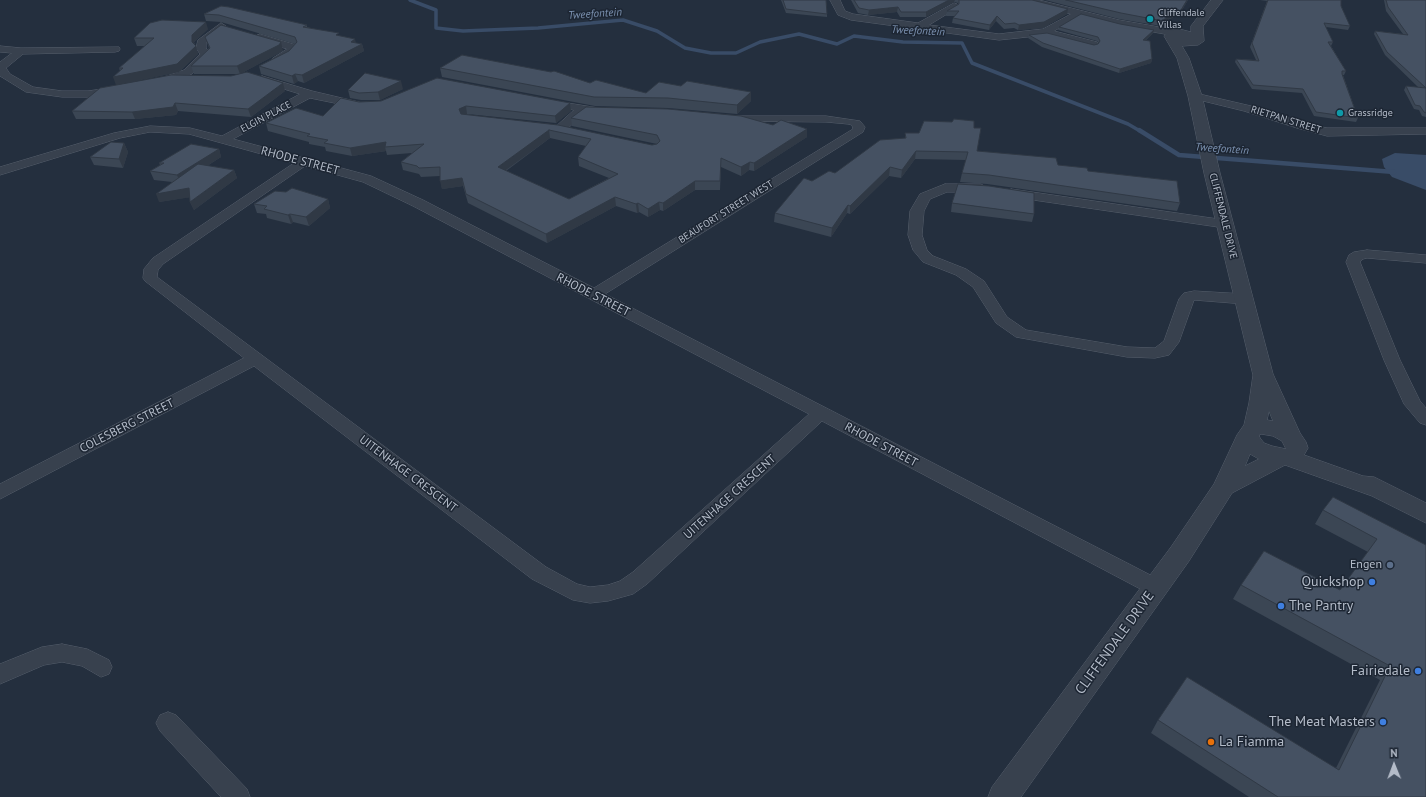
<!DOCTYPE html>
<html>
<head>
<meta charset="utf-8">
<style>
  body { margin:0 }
  #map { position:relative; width:1426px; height:797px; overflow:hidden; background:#242f3e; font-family:"PT Sans",sans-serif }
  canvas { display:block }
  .north { position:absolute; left:1374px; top:745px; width:40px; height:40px; -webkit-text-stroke:3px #1d2633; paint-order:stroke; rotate:359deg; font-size:11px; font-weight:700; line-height:16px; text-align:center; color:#b4bcc9 }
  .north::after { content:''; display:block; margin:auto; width:14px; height:18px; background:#b4bcc9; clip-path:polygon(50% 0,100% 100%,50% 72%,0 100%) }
</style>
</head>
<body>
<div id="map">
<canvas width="1426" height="797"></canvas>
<div class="north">N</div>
</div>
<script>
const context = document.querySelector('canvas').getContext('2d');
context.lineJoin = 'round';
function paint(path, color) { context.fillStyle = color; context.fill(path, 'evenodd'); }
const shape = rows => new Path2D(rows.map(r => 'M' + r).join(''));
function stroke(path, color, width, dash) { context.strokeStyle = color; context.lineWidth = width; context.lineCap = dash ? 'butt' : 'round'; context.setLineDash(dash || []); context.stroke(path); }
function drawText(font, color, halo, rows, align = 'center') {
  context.font = font + ' "PT Sans",sans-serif'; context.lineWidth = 3; context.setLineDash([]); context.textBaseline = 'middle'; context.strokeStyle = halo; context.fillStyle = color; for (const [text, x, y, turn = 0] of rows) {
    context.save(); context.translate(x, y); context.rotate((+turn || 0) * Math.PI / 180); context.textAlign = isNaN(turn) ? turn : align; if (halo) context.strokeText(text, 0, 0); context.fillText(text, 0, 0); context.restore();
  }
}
paint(shape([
  [1395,153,1426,155,1426,190,1392,177,1384,167,1382,159]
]), '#394c67');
stroke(shape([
  [410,0,436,10,436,28,463,31,538,28,623,20,657,31,685,48,711,53,736,53,760,42,799,34,837,44,854,36,903,42,962,43,972,63,1128,124,1140,131]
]), '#394c67', 3.5);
stroke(shape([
  [1139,130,1179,155,1394,172]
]), '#394c67', 4.5);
const minor = shape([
  [830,0,840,0,845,11,853,14,918,23,954,3,957,4,957,8,929,25,999,34,1043,29,1071,14,1025,2,1023,0,1039,0,1119,20,1176,30,1181,33,1176,36,1119,26,1080,16,1054,31,1097,42,1098,44,1097,46,1093,47,1046,35,999,40,851,20,838,15,830,0],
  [221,23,226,26,224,28,206,43,206,48,211,54,192,74,166,83,158,83,157,81,158,79,184,70,200,54,196,48,198,40,221,23],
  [260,34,296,45,296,52,281,62,273,62,272,60,273,58,287,49,257,39,255,37,257,35,260,34],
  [0,46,21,48,119,47,120,49,119,51,115,52,23,54,6,68,10,74,33,87,62,91,88,91,116,87,121,90,116,93,88,97,62,97,26,92,0,76,0,62,12,53,0,52,0,46],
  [262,76,312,91,363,103,365,105,359,108,310,98,233,139,371,176,423,200,594,288,853,129,852,125,848,124,826,122,731,121,725,118,727,116,826,116,860,121,865,127,863,132,605,294,1162,581,1165,587,1162,593,1155,595,1148,593,822,421,647,584,633,594,608,601,590,603,573,600,532,579,254,366,0,499,0,484,244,358,145,281,143,278,144,269,153,258,294,163,189,134,150,132,120,138,0,175,0,167,114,133,150,126,190,128,222,136,300,94,258,81,257,79,262,76],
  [305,166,363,182,413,206,809,414,633,572,620,581,608,585,590,587,577,584,546,567,157,277,158,270,163,264,305,166],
  [1195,93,1251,106,1304,123,1327,128,1426,128,1426,134,1327,136,1297,128,1244,111,1191,98,1190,96,1191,94,1195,93],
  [549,100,605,109,611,112,605,115,586,112,568,128,580,131,582,133,576,137,555,131,553,129,574,110,545,105,543,103,545,101,549,100],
  [945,184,981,184,987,188,981,192,947,192,930,199,924,211,922,235,927,250,933,256,966,269,984,281,1007,317,1026,330,1127,347,1155,348,1164,341,1179,299,1184,293,1194,291,1245,294,1250,296,1253,299,1250,302,1245,304,1194,300,1179,342,1169,355,1155,358,1127,357,1016,337,996,323,973,287,956,275,923,262,913,250,908,235,910,211,920,194,945,184],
  [1011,189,1225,220,1230,221,1232,224,1230,227,1225,228,1006,196,1005,193,1011,189],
  [1367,250,1426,255,1426,263,1367,258,1363,259,1360,262,1400,360,1420,401,1426,408,1426,425,1420,423,1404,404,1384,360,1346,262,1349,255,1354,252,1367,250],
  [62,644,87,649,109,660,112,667,109,674,101,677,82,666,62,662,44,665,0,684,0,664,42,647,62,644],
  [168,712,176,715,247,789,250,797,221,797,160,731,156,723,160,715,168,712]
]);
const tertiary = shape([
  [1211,0,1223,0,1203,26,1204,41,1198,45,1182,46,1189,58,1202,96,1220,173,1273,374,1300,433,1306,442,1308,448,1304,455,1363,476,1374,477,1426,503,1426,523,1372,496,1285,465,1232,493,1189,561,1021,797,988,797,992,787,1171,547,1214,484,1237,435,1244,425,1249,403,1253,375,1204,173,1188,96,1177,58,1164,36,1168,31,1179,29,1191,32,1191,26,1211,0],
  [1269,411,1273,421,1267,420,1269,411],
  [1261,434,1273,436,1282,441,1286,449,1272,446,1264,443,1260,438,1259,435,1261,434],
  [1250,454,1259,459,1245,466,1250,454]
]);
stroke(minor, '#565f6c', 1);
stroke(tertiary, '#565f6c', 1);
paint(minor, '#38414e');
paint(tertiary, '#38414e');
paint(shape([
  [781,0,826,0,827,14,827,17,786,13],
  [851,0,1032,0,1067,14,1043,28,1018,30,1014,28,1004,29,996,21,989,30,952,23,953,18,955,16,946,16,947,11,958,5,958,3,954,2,926,17,900,17,897,12,868,15,858,13],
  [1045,0,1188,0,1179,15,1167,20,1161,26,1119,19],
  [1260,0,1341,0,1341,6,1350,26,1348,30,1326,27,1333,42,1331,46,1346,71,1344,75,1343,75,1358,118,1356,122,1314,116,1302,93,1252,89,1235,62,1236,59,1256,60,1250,47,1267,1],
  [1384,0,1426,0,1426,117,1422,116,1419,110,1414,109,1404,90,1406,86,1419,88,1385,55,1374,34,1375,31,1403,34,1386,11],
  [221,6,307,25,307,27,339,36,356,43,362,44,364,51,304,83,298,81,294,84,261,74,259,66,289,51,295,44,221,22,206,21,204,14],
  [1059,27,1153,33,1146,40,1152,59,1151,63,1119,73,1042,47,1028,38,1029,35,1094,45,1099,43,1097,41,1058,30],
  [208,29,194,42,198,54,179,72,116,85,120,71,119,68,145,46,137,46,134,38],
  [205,37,283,50,281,52,240,74,194,74,191,66,209,48],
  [440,68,590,83,646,93,751,101,737,114,668,108,595,106,442,77],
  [403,89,380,100,361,100,350,98,348,90],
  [285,91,251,117,178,111,176,115,135,119,76,119,72,111],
  [381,101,570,103,571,111,556,123,467,114,466,114,652,145,657,144,572,126,571,118,807,137,754,171,749,170,741,176,721,167,720,190,695,190,663,211,660,210,648,217,639,212,637,213,616,206,547,243,468,203,463,186,442,189,440,176,421,177,419,174,403,170,401,162,412,153,387,155,386,151,352,156,326,151,325,147,309,144,309,142,268,131,266,123,323,116,359,102],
  [550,138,586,146,578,157,579,166,609,178,569,199,506,171],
  [974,128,977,151,1058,165,1088,171,1180,203,1177,211,987,184,960,182,962,173,966,160,915,159,901,178,889,176,850,214,847,213,831,237,774,222,775,213,812,181,835,173,905,138,905,133,919,133],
  [124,143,128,152,123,168,94,165,90,157],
  [219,149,221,157,207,166,234,170,237,178,194,210,190,202,190,197,159,202,172,182,154,180,150,171,160,165,159,163],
  [328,199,330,208,309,226,293,222,291,224,267,218,266,214,257,213,254,204],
  [952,203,1034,214,1032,222,951,212],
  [1323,510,1426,545,1426,797,1249,797,1151,733,1158,720,1336,768,1380,680,1233,599,1241,585,1340,590,1368,552,1315,524]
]), '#3b4654');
paint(shape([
  [949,0,955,0,954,2,926,17,926,12],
  [1187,0,1188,0,1179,15,1167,20,1161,26,1163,21],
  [898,7,897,12,868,15,869,10],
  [1068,9,1067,14,1043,28,1018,30,1019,25],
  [997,16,996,21,989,30,990,25],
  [206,22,208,29,194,42,195,47,196,46,198,54,179,72,116,85,113,77,192,42,192,35],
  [1154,30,1153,33,1142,43,1143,40],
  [355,39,357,47,362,44,364,51,304,83,302,75],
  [281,42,283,50,281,52,240,74,237,66],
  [1152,59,1151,63,1119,73,1120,69],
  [295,74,298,81,294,84,292,76],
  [401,81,403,89,380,100,378,92],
  [283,83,285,91,251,117,248,109],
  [751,92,751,101,737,114,737,105],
  [175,103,178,111,176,115,135,119,132,112],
  [570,103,571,111,556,123,555,116],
  [466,106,467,114,460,117,459,109],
  [807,129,807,137,754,171,754,163],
  [549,130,550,138,499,175,498,167],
  [386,142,385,147,386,151,352,156,350,148],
  [124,143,128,152,123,168,119,159],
  [219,149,221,157,180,183,177,175],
  [916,151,915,159,901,178,902,170],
  [750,162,749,170,741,176,741,167],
  [890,167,889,176,850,214,850,206],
  [234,170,237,178,194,210,190,202],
  [462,178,463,186,442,189,440,181],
  [695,181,695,190,663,211,663,203],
  [189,188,192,197,159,202,156,194],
  [615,197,616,206,547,243,546,234],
  [328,199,330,208,309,226,306,217],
  [659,202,660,210,648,217,648,209],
  [638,203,639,212,637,213,636,204],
  [848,205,847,213,831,237,832,228],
  [290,214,293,222,291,224,288,215]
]), '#303945');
const building = shape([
  [783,0,826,0,827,14,786,9,783,0],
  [854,0,949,0,926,12,901,12,898,7,869,10,859,8,854,0],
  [959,0,1032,0,1068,9,1044,22,1019,25,1015,23,1005,24,997,16,990,25,953,18,959,11,947,11,959,4,959,0],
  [1066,0,1187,0,1181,10,1168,15,1163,21,1121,13,1066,0],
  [1268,0,1341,0,1341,6,1350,26,1324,23,1333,42,1328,42,1346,71,1342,71,1342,74,1358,118,1316,112,1303,89,1253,85,1236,59,1259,61,1252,43,1268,0],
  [1386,0,1426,0,1426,113,1424,112,1420,106,1415,105,1406,86,1426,88,1387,52,1375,31,1408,35,1388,7,1386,0],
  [221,6,229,7,307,25,303,27,339,33,336,35,355,39,351,42,362,44,302,75,295,74,292,76,259,66,289,51,297,42,295,37,219,15,204,14,221,6],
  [1081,14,1120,24,1154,30,1143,40,1150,41,1152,59,1120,69,1043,43,1029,35,1047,33,1094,45,1098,44,1100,41,1098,37,1059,27,1081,14],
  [162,20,206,22,192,35,192,42,196,46,177,64,113,77,123,68,119,68,154,38,134,38,150,23,162,20],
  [221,25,281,42,279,45,237,66,191,66,210,48,205,37,221,25],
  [462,55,551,72,554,71,590,83,596,80,646,93,659,82,681,86,687,81,751,92,737,105,668,98,594,97,440,68,462,55],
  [247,72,283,83,248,109,175,103,173,107,132,112,72,111,100,88,171,75,231,76,247,72],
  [365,73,401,81,378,92,359,93,348,90,365,73],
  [437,78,570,103,555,116,466,106,459,109,461,114,558,125,652,145,657,144,660,141,657,135,571,118,586,107,668,109,741,116,773,125,781,120,807,129,754,163,750,162,741,167,721,158,720,181,695,181,663,203,659,202,648,209,638,203,636,204,615,197,546,234,466,194,462,178,440,181,440,167,419,168,417,166,401,162,424,144,385,147,386,142,350,148,324,143,328,140,307,136,310,134,266,123,296,108,323,116,341,98,359,102,381,101,437,78],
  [549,130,591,139,578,157,618,174,569,199,498,167,549,130],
  [954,119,974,121,974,128,981,128,977,151,1056,158,1058,165,1087,168,1088,171,1177,181,1180,203,989,175,962,173,968,152,916,151,902,170,890,167,850,206,848,205,832,228,775,213,804,178,812,181,829,171,835,173,880,140,906,138,905,133,919,133,924,121,952,122,954,119],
  [111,142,124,143,119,159,90,157,111,142],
  [191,144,219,149,177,175,150,171,164,163,159,163,191,144],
  [198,164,234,170,190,202,189,188,156,194,198,164],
  [958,184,989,186,1034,193,1034,214,952,203,958,184],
  [292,188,328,199,306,217,290,214,288,215,264,209,267,206,254,204,275,191,286,192,292,188],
  [1333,497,1426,545,1426,797,1278,797,1158,720,1187,677,1339,770,1390,666,1241,585,1264,551,1340,590,1377,539,1323,510,1333,497]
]);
paint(building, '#455162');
stroke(building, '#303945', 1);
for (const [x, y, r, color] of [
  [1150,19,4,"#0f9aa8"],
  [1340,113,4,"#0f9aa8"],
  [1390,565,4,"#5c6f8a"],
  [1372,582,4,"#3f7fe0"],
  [1281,606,4,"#3f7fe0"],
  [1418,671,4,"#3f7fe0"],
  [1383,722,4,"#3f7fe0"],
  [1211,742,4,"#e8710a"]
]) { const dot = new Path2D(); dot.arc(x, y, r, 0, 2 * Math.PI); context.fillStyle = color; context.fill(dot); stroke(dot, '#1d2633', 1.5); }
drawText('10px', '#b4bcc9', '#1d2633', [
  ["Cliffendale",1158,13],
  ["Villas",1158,25],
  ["Grassridge",1348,113]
], 'left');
drawText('10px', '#b4bcc9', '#1d2633', [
  ["ELGIN PLACE",266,117,-28],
  ["RIETPAN STREET",1286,120,17],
  ["BEAUFORT STREET WEST",726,212,-32],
  ["CLIFFENDALE DRIVE",1223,216,76]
]);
drawText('italic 11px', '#7c92b1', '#1d2633', [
  ["Tweefontein",595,14,-4],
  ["Tweefontein",918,31,3],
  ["Tweefontein",1222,149,4]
]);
drawText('12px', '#b4bcc9', '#1d2633', [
  ["RHODE STREET",300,161,15],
  ["RHODE STREET",593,295,27],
  ["COLESBERG STREET",127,426,-27],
  ["RHODE STREET",881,445,28],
  ["UITENHAGE CRESCENT",408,474,37],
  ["UITENHAGE CRESCENT",730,497,-42]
]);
drawText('12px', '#b4bcc9', '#1d2633', [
  ["Engen",1382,565]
], 'right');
drawText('14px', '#b4bcc9', '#1d2633', [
  ["Quickshop",1364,582],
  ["The Pantry",1289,606,"left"],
  ["Fairiedale",1410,671],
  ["The Meat Masters",1375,722],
  ["La Fiamma",1219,742,"left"]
], 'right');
drawText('14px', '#b4bcc9', '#1d2633', [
  ["CLIFFENDALE DRIVE",1115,643,-54]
]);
</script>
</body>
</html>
